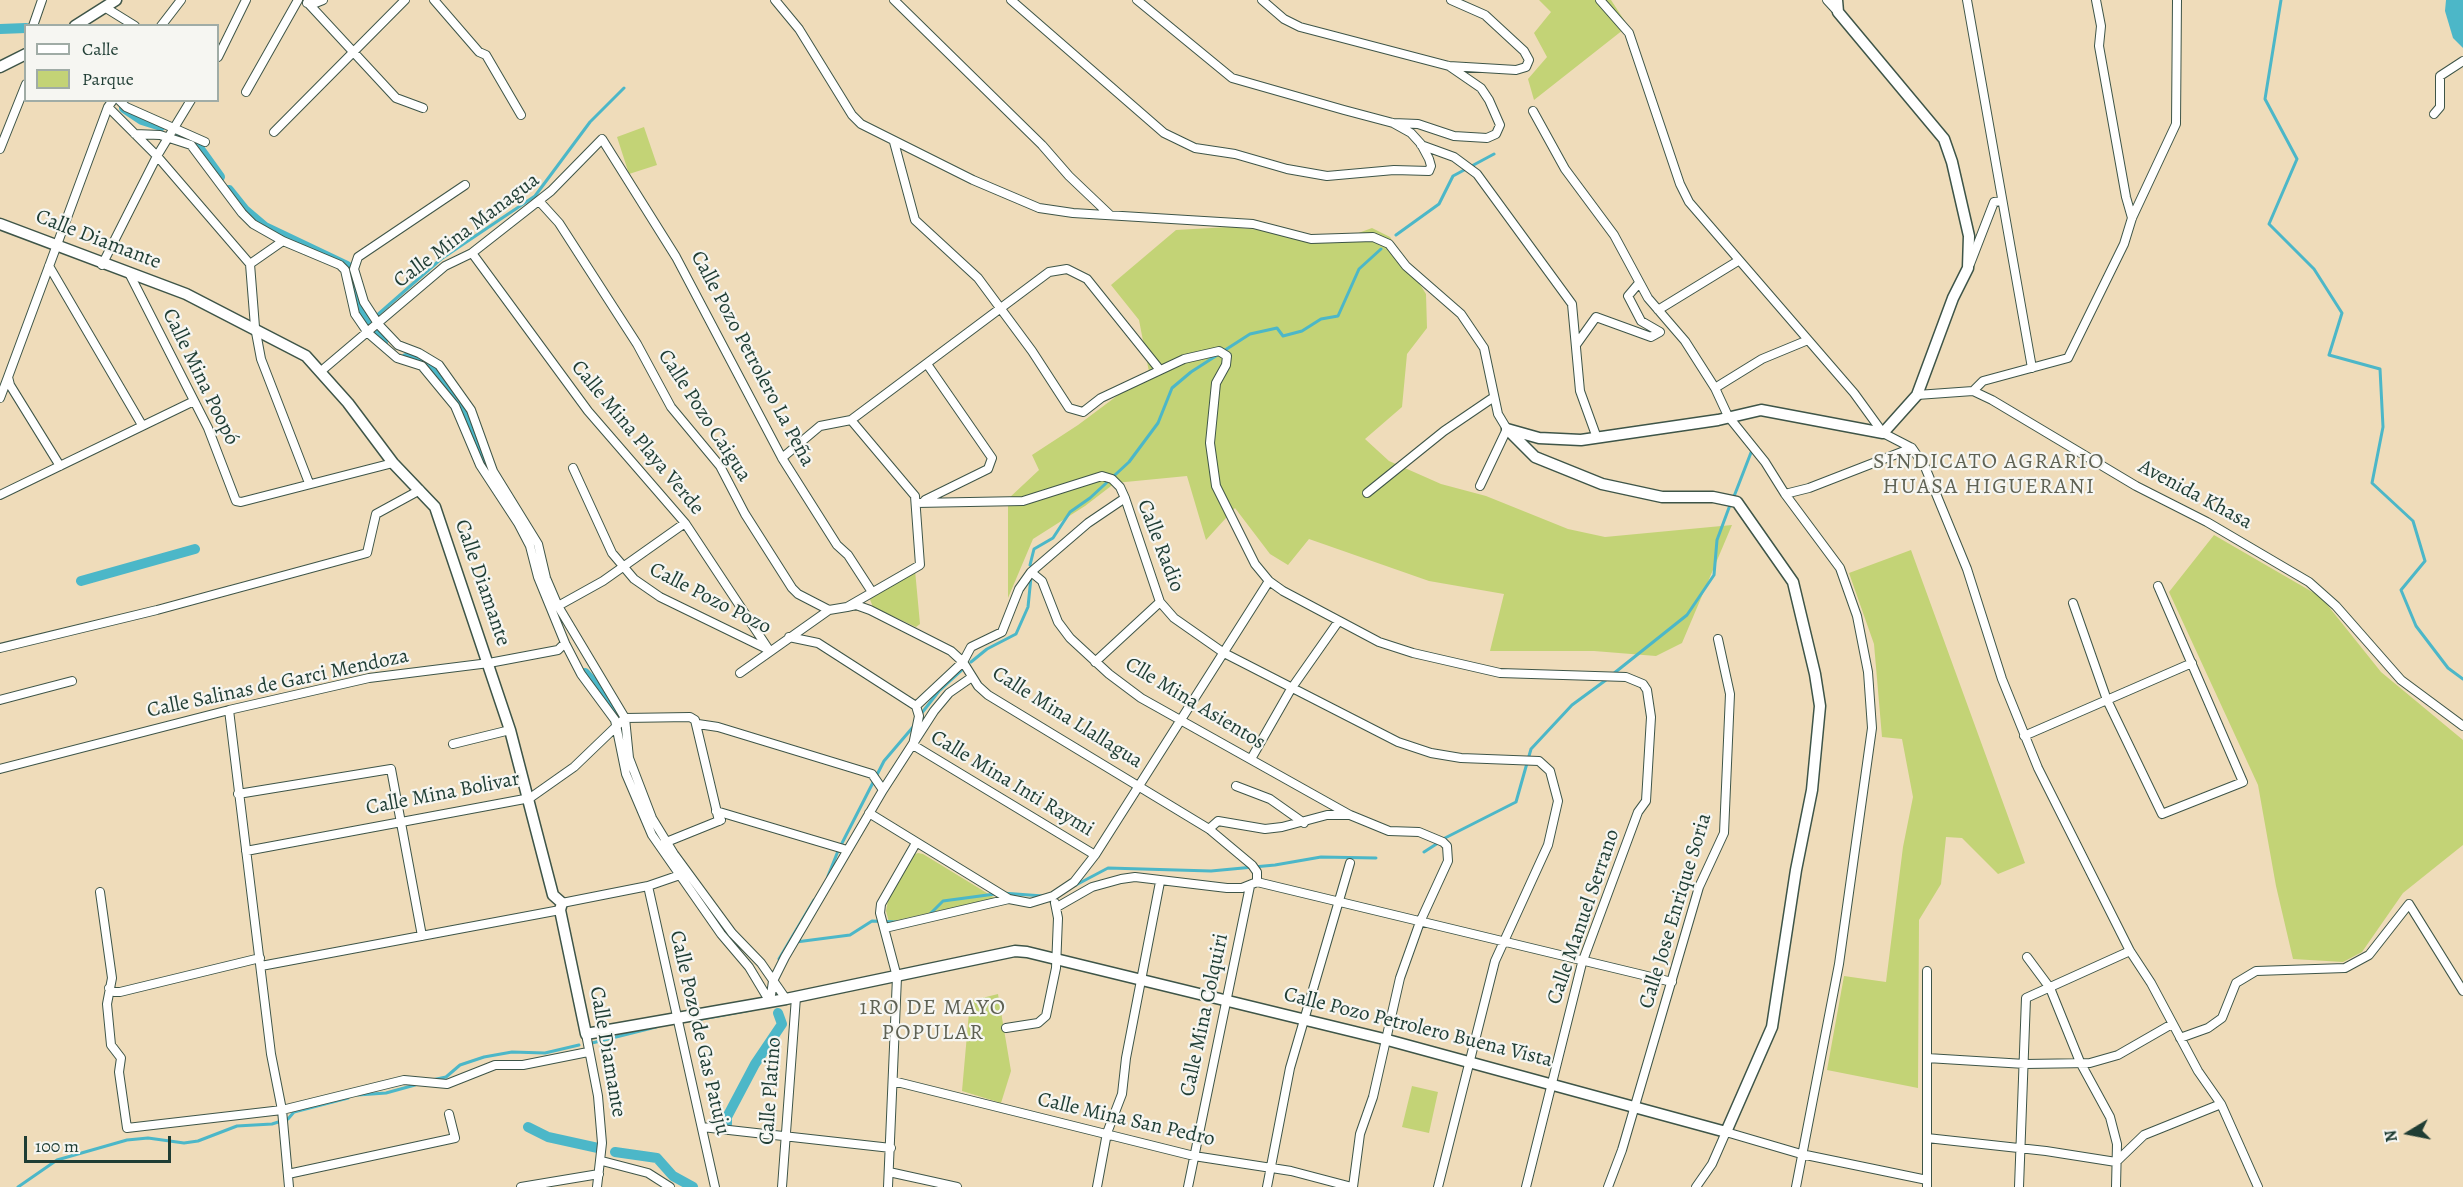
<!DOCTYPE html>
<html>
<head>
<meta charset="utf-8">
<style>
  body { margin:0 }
  #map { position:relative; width:2463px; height:1187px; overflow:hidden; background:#efdcba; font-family:Alegreya,serif }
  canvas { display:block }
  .legend { position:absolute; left:24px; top:24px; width:195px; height:78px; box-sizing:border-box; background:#f6f6f2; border:2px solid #a0aca6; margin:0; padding:8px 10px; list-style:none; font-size:18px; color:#1f3d34 }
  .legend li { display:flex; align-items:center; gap:12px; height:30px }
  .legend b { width:30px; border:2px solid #a0aca6 }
  .north { position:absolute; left:2379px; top:1103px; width:60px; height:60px; -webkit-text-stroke:4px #f6f6f2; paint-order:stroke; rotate:260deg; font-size:16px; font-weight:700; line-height:24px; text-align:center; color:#1f3d34 }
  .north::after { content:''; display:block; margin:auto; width:21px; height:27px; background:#1f3d34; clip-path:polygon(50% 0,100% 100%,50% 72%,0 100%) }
  .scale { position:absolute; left:24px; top:1136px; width:147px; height:27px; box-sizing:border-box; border:3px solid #1f3d34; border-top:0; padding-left:8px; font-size:18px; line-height:21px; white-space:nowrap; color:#1f3d34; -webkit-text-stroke:4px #f6f6f2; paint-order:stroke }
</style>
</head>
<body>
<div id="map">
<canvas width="2463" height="1187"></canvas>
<ul class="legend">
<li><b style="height:8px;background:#fff"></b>Calle</li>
<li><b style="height:16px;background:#c3d376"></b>Parque</li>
</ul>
<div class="north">N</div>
<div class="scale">100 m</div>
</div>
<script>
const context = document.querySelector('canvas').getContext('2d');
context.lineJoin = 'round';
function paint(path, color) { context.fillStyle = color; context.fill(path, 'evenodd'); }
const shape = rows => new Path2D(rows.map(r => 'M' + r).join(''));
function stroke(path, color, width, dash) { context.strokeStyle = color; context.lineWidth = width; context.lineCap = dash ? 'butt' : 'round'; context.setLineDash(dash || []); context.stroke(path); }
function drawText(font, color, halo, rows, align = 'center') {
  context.font = font + ' Alegreya,serif'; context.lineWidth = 4.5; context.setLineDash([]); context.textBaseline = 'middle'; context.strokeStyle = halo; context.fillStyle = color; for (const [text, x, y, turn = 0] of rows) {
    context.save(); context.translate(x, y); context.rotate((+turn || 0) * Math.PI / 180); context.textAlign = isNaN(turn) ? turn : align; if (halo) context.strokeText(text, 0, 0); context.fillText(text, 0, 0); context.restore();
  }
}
paint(shape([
  [1539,0,1611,0,1628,26,1534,100,1528,79,1547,57,1534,33,1551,12],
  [644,127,657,165,629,174,617,137],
  [1229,227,1293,233,1334,242,1372,228,1390,237,1426,294,1427,328,1407,354,1402,407,1365,439,1389,461,1441,484,1486,496,1568,529,1605,537,1732,525,1682,643,1656,656,1594,651,1490,651,1504,594,1429,581,1309,539,1288,565,1270,554,1235,508,1206,540,1187,476,1115,483,1085,506,1033,539,1008,598,1008,499,1039,470,1032,455,1078,425,1149,372,1139,320,1111,285,1176,230],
  [2214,535,2321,597,2381,672,2463,740,2463,845,2403,893,2362,952,2343,962,2293,959,2276,886,2258,785,2169,592],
  [1911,550,2025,863,1998,874,1962,838,1946,837,1941,884,1919,920,1918,1088,1827,1070,1844,976,1886,982,1903,847,1913,797,1902,739,1882,737,1874,644,1849,573],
  [915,570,920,624,916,627,873,607,869,597],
  [918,853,923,854,995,898,889,922,886,911,889,896,913,855],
  [998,994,1011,1071,1001,1103,962,1091,970,1001],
  [1412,1086,1438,1092,1429,1133,1402,1127]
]), '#c3d376');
paint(shape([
  [2446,0,2463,0,2463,48,2453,38,2445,11]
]), '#4cb7c8');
stroke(shape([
  [2281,0,2265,99,2297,159,2269,224,2314,269,2342,313,2329,355,2380,369,2383,427,2372,483,2413,521,2425,561,2401,590,2416,626,2448,668,2463,679],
  [1396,235,1439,204,1453,176,1494,154],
  [367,324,441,259,535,196,590,122,624,88],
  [1733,499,1752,450],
  [1030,565,1034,549,1053,538,1070,512,1090,498,1129,462,1158,423,1172,388,1191,372,1250,334,1277,328,1283,336,1302,331,1321,319,1338,316,1359,269,1381,249],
  [971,662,987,649,1016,634,1028,607,1031,577],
  [1613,674,1687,615,1714,575,1717,540,1730,505],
  [921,714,939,691,963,669],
  [1443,839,1516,802,1531,749,1572,705,1606,680],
  [1424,852,1438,843],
  [828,876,838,851,884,761,913,727],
  [1074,886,1108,868,1211,871,1275,865,1321,857,1376,858],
  [1002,893,1043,896],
  [930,914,943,901,995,894],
  [796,942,850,935,872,921,897,922],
  [779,959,814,900],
  [696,1020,751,1010],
  [592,1043,656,1027],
  [432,1080,446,1077,460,1065,484,1057,512,1052,545,1053,579,1045],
  [358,1095,386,1093,415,1085],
  [18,1187,57,1160,127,1140,148,1138,184,1143,198,1141,237,1126,272,1124,288,1119,294,1112,348,1098]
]), '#4cb7c8', 3);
stroke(shape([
  [0,29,26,28],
  [124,108,142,120,161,126],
  [181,134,197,145,220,177],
  [229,190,245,210,265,227,347,266,359,312,383,343],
  [406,358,424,362,433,368,443,381,466,415,493,478],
  [81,581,195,549],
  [585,673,617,709,626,746],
  [727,1124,727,1117,755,1064,782,1024,778,1013],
  [528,1127,548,1137,598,1148],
  [615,1152,657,1158,673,1176,693,1187]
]), '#4cb7c8', 10);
const minor = shape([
  [434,0,479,52,486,55,521,115],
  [775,0,799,29,852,115,861,124,973,180,1039,208,1073,213,1253,224,1311,239,1373,237,1389,244,1406,266,1461,314,1484,348,1498,414,1507,429,1480,486],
  [894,0,1042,145,1069,176,1110,215],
  [1011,0,1164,133,1195,148,1235,154,1287,169,1327,176,1394,170,1429,171,1431,166,1429,159,1421,144,1411,133,1393,123],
  [1137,0,1232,78,1344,110,1393,123,1418,124,1454,136,1487,138,1496,134,1500,125,1489,100,1481,88,1449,66],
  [1262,0,1284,19,1300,27,1449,66,1516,70,1526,67,1529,60,1524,51,1485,15,1451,0],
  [1600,0,1629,33,1680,184,1689,202,1854,393,1883,433,1912,448,1925,467,1967,569,2002,679,2038,768,2130,951,2151,983,2198,1071,2221,1104,2258,1187],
  [1827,0,1838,12],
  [1967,0,2032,368],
  [2096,0,2101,26,2099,46,2126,197,2132,218],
  [307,3,313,4,323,0],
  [308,3,396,98,423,108],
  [106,8,135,26],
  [33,26,42,0],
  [161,26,181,0],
  [218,57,246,0],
  [246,92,298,0],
  [119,100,126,107,205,142],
  [108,107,157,156,250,264,255,327,261,359,309,483],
  [1533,111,1565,169,1614,235,1648,298,1685,341,1715,388,1728,416,1765,462,1785,494,1840,568,1857,616,1868,672,1872,728,1839,964,1796,1187],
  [2434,114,2440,107,2440,76,2463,61],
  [274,132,405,0],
  [135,134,160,135,191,145,242,213,253,224,283,241,340,265,345,270,355,314,368,333,397,358,422,366,455,406,480,465,518,523,530,546,538,577,565,643,581,674,615,720,626,774,652,835,721,934,749,967,770,1002],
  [894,142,915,220,978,278,1032,351,1069,408,1083,412,1101,398,1184,359,1219,351,1227,356,1226,365,1216,383,1210,443,1216,486,1255,564,1269,581,1283,591,1379,642,1413,653,1500,673,1626,677,1643,684,1647,690,1651,717,1646,801,1638,812,1582,963,1526,1187],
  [1421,145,1454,157,1477,174,1572,304,1580,391,1597,438],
  [0,149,26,84],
  [465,185,358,257,354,269,364,302,379,325,398,345,419,353,439,365,471,410,493,471,538,544,546,578,558,606,625,718,629,758,652,818,674,854,732,933,761,963,786,999],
  [539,201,559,223,637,344,671,407,720,466,745,514,792,588,798,594,829,610],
  [472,253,588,411,685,523,769,650],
  [250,264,283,241],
  [1970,264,1994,202,2002,201],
  [102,265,157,156,191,100],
  [49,266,142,425],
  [130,275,208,428,236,501,241,502,393,463],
  [1658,310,1738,261],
  [1576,345,1596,317,1651,337,1660,332,1641,321,1628,296,1639,283],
  [320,372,445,266,472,253,551,191,602,139,676,257,782,458,837,545,848,555,872,592],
  [1715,388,1762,359,1808,340],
  [1973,391,1983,381,2068,358,2124,244,2132,218,2176,124,2177,0],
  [1917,395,1973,391,1992,400,2136,486,2207,522,2309,582,2336,606,2401,680,2463,726],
  [0,398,8,377],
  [782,458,820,426,851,420,1049,272,1067,269,1087,279,1160,370],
  [60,466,10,385,8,377,108,107,113,100],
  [573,468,612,553,634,579,660,597,769,650],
  [1367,493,1444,431,1494,397],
  [1785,494,1809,488,1912,448],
  [0,495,194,401],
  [925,500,988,469,992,458,927,364],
  [916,503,1023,501,1102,476,1112,479,1120,487,1125,498],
  [1031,572,1088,523,1125,498,1160,602,1174,618,1224,653,1398,742,1431,753,1461,758,1539,761,1550,771,1558,801,1548,845,1495,961,1438,1187],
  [2073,603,2107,700,2162,814,2243,782,2158,586],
  [558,606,603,581,685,523],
  [847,607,856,605,870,610,951,651,963,662,978,686,988,695,1209,829,1252,865,1257,872,1257,882],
  [789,637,818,643,916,706],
  [0,648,157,610,367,553,376,514,420,490],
  [1095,662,1160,602],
  [740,673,829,610,847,607,920,565,915,496,851,420],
  [0,700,72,681],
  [916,706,963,662,971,647,1002,632,1019,589,1031,572,1042,581,1058,622,1070,638,1109,674,1141,698,1350,815,1389,831,1419,832,1443,842,1447,846,1448,861,1420,922,1400,978,1373,1097,1360,1134,1353,1187],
  [916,706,919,716,913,745,1095,855],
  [229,710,271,1054,282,1110,289,1187],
  [698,724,718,727,872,774,883,790],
  [2024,736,2192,663],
  [453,744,510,730],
  [1251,759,1291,689,1338,622],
  [0,769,229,710,369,678,489,663,558,650,565,643],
  [1236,786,1270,799,1304,823],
  [238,794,391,769,422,936],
  [716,811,847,850],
  [869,813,1009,899,1030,903,1053,896,1074,882,1095,855,1269,581],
  [1209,829,1218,821,1265,829,1282,827,1327,815,1350,815],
  [664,843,721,820],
  [246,851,530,798,574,767,625,718,690,717,695,720,719,821],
  [648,886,715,1187],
  [100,892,112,978,107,1004,111,1045,121,1058,119,1072,127,1128,282,1110,404,1080,447,1084,495,1065,523,1065,588,1052],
  [562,903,648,886,680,875],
  [1057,907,1092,887,1121,879,1135,877,1227,888,1242,888,1257,882,1672,982],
  [885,928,1009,899],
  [2027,957,2050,988,2080,1062,2110,1117,2117,1144,2116,1187],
  [261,966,560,910],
  [109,988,114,992,120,992,260,958],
  [770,1002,773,981,785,957,883,790,934,711,949,693,972,677],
  [1006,1028,1038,1023,1046,1016,1056,968,1058,918,1055,903],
  [586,1034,598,1096,602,1143,597,1187],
  [2180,1038,2208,1028,2222,1018,2236,983,2256,971,2345,968,2369,955,2409,904,2463,991],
  [1927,1058,2025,1064,2090,1063,2118,1055,2172,1024],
  [893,1081,1194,1156,1291,1171,1352,1187],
  [702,1127,891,1148],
  [1927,1138,2046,1151,2116,1162,2144,1135,2221,1104],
  [602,1161,648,1173,670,1187],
  [889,1172,957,1187],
  [288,1174,455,1138,449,1114],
  [521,1187,599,1174],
  [782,1187,796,997],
  [888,1187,897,977,880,913,881,904,916,843],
  [1097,1187,1107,1133,1122,1094,1126,1058,1160,882],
  [1188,1187,1250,886],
  [1267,1187,1290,1068,1350,863],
  [1608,1187,1622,1150,1699,887,1724,833,1730,694,1718,639],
  [1696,1187,1712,1164,1726,1132,1801,1154,1927,1180],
  [1927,1187,1927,971],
  [2019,1187,2026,998,2130,951]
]);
const tertiary = shape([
  [75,26,116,0],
  [0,67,26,54],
  [0,224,186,294,306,356,348,403,393,463,435,507,510,730,553,895,562,903,560,910,586,1034,786,999,1015,951,1027,952,1384,1039,1726,1132,1772,1027,1796,870,1812,790,1820,706,1815,674,1793,582,1737,502,1713,497,1662,497,1602,484,1535,457,1507,429],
  [1507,429,1539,438,1581,440,1718,420,1761,410,1883,433,1917,395,1953,298,1968,268,1969,236,1952,162,1944,139,1838,12,1837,0]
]);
stroke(minor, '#3e5548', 10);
stroke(tertiary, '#3e5548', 13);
stroke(minor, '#fff', 8);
stroke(tertiary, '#fff', 10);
drawText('21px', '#1f3d34', '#f6f6f2', [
  ["Calle Mina Managua",467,231,-37],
  ["Calle Diamante",98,240,21],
  ["Calle Pozo Petrolero La Peña",752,359,62],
  ["Calle Mina Poopó",200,377,64],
  ["Calle Pozo Caigua",704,416,57],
  ["Calle Mina Playa Verde",637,438,50],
  ["Avenida Khasa",2195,495,28],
  ["Calle Radio",1160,546,69],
  ["Calle Diamante",482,583,71],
  ["Calle Pozo Pozo",710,599,27],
  ["Calle Salinas de Garci Mendoza",278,684,-12],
  ["Clle Mina Asientos",1195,704,31],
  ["Calle Mina Llallagua",1067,718,32],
  ["Calle Mina Inti Raymi",1012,784,31],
  ["Calle Mina Bolivar",443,794,-11],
  ["Calle Jose Enrique Soria",1676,911,-73],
  ["Calle Manuel Serrano",1584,917,-71],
  ["Calle Mina Colquiri",1205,1015,-78],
  ["Calle Pozo Petrolero Buena Vista",1418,1028,14],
  ["Calle Pozo de Gas Patuju",699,1033,77],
  ["Calle Diamante",607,1052,80],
  ["Calle Platino",771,1091,-86],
  ["Calle Mina San Pedro",1126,1120,13]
]);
context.letterSpacing = '1.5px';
drawText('22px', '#5f6254', '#f6f6f2', [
  ["SINDICATO AGRARIO",1989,463],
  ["HUASA HIGUERANI",1989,488],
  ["1RO DE MAYO",933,1009],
  ["POPULAR",933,1034]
]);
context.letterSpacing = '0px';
</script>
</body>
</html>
